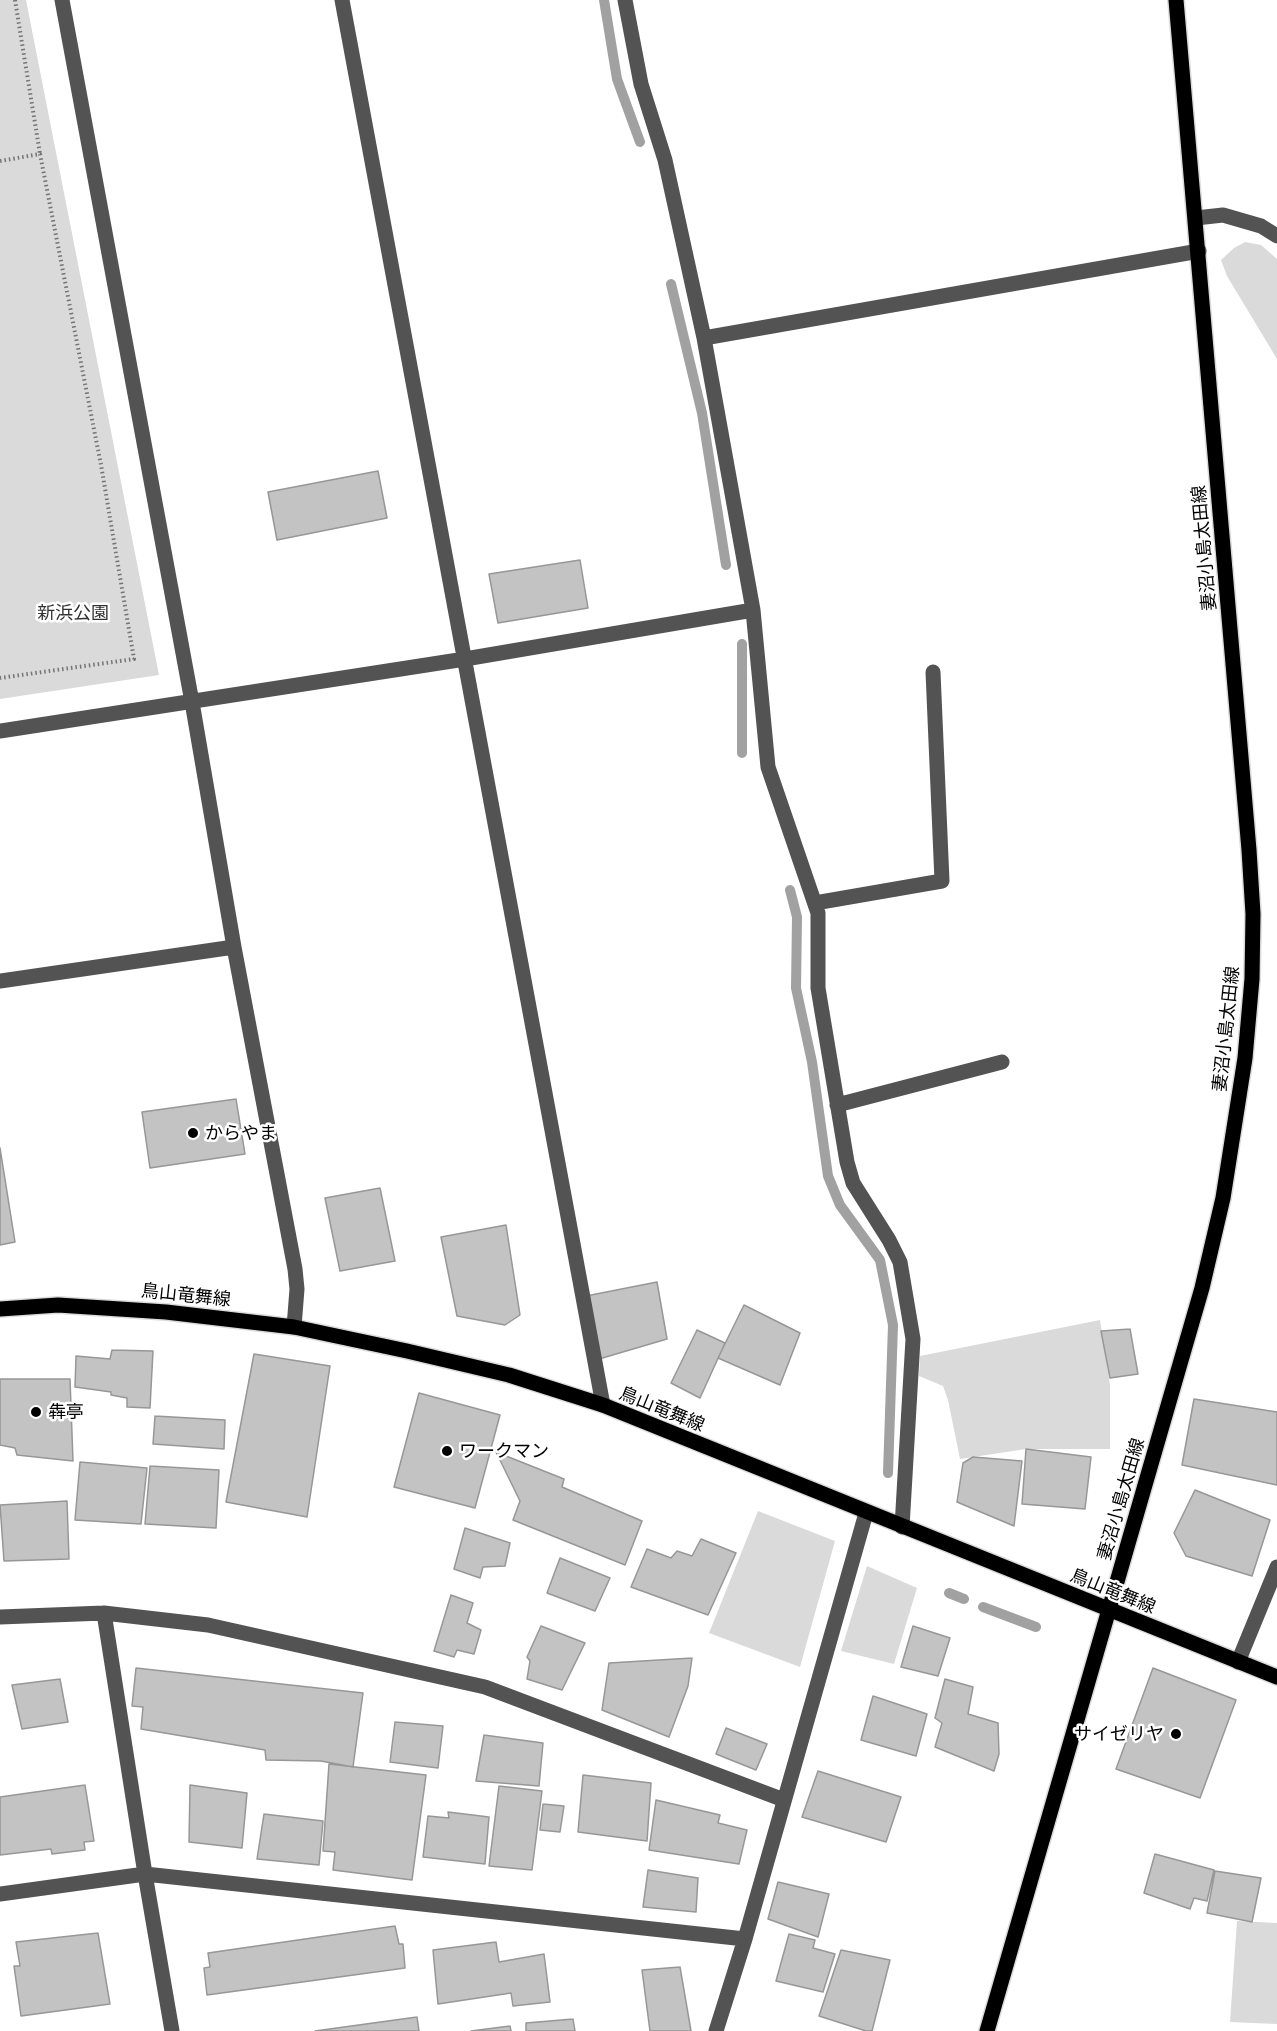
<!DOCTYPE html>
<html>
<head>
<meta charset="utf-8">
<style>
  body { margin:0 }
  canvas { display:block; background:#fff }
</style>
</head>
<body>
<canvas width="1277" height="2031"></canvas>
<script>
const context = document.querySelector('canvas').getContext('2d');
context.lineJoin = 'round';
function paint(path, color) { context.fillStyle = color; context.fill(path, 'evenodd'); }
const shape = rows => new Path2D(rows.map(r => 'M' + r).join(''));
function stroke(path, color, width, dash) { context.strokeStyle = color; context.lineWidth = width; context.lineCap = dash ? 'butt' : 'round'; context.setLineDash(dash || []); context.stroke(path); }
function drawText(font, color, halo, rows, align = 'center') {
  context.font = font + ' Commissioner,"Noto Sans JP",sans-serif'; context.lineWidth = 5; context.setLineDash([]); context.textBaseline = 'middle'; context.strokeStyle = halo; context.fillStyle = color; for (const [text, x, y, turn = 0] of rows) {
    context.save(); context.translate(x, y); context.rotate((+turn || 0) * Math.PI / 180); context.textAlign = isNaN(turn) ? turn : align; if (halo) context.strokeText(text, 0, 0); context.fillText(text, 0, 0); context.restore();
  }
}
paint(shape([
  [0,0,26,0,159,675,0,699],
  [1245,242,1261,245,1277,259,1277,359,1227,276,1221,260,1234,248],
  [1100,1320,1110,1385,1110,1449,1026,1449,960,1459,948,1400,943,1386,919,1376,920,1356],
  [758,1511,835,1541,800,1667,709,1633],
  [867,1566,917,1588,894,1664,841,1651],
  [1237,1921,1277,1923,1277,2024,1230,2022]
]), '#dadada');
stroke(shape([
  [604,0,617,79,640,142],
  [671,284,702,413,726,565],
  [742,753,742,644],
  [790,890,797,917,796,988,812,1062,828,1176,840,1205,880,1260,893,1325,888,1473],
  [949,1593,964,1599],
  [983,1607,1036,1627]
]), '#a1a1a1', 10);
const building = shape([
  [378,471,387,518,277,540,268,492,378,471],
  [580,560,588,608,498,623,489,574,580,560],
  [236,1099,245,1154,150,1168,142,1112,236,1099],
  [0,1148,15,1242,0,1245,0,1148],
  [380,1188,395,1261,340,1271,325,1198,380,1188],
  [506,1225,520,1315,505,1325,457,1316,441,1237,506,1225],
  [657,1282,667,1339,599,1359,586,1296,657,1282],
  [744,1305,800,1333,780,1385,718,1358,744,1305],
  [1130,1329,1138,1374,1110,1378,1101,1331,1130,1329],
  [697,1330,725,1343,700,1398,671,1383,697,1330],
  [112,1350,153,1351,150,1408,127,1407,127,1398,111,1395,111,1392,75,1387,76,1356,110,1359,112,1350],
  [254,1354,330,1366,307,1517,226,1502,254,1354],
  [0,1379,70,1379,73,1461,17,1455,15,1448,0,1445,0,1379],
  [419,1393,500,1415,475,1508,394,1487,419,1393],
  [1194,1399,1277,1412,1277,1485,1182,1465,1194,1399],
  [155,1416,225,1420,224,1449,153,1444,155,1416],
  [1026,1449,1091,1457,1085,1509,1022,1504,1026,1449],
  [496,1452,564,1479,562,1487,642,1521,625,1565,513,1520,520,1501,496,1452],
  [973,1457,1022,1461,1014,1526,957,1502,963,1463,973,1457],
  [80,1462,147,1468,141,1524,75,1520,80,1462],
  [150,1466,219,1470,216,1528,145,1524,150,1466],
  [1195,1490,1270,1520,1252,1576,1186,1556,1174,1533,1195,1490],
  [67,1501,69,1559,4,1561,0,1505,67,1501],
  [465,1528,510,1543,505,1566,483,1567,480,1578,454,1569,465,1528],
  [701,1539,736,1553,708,1615,631,1587,647,1549,671,1558,677,1551,692,1556,701,1539],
  [560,1558,610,1578,595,1611,547,1593,560,1558],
  [451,1595,473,1603,467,1623,481,1630,474,1654,457,1650,454,1657,434,1651,451,1595],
  [541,1626,585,1643,562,1690,527,1679,530,1661,527,1657,541,1626],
  [913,1626,950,1638,938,1676,901,1667,913,1626],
  [692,1658,688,1686,669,1737,602,1710,609,1663,692,1658],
  [136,1668,363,1693,353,1767,321,1761,266,1760,265,1750,141,1729,143,1707,132,1706,136,1668],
  [1153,1668,1236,1700,1200,1798,1116,1769,1153,1668],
  [60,1679,68,1722,22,1729,12,1685,60,1679],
  [945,1679,973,1687,968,1714,998,1723,999,1754,994,1771,935,1747,942,1723,935,1718,945,1679],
  [873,1696,927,1714,916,1756,861,1740,873,1696],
  [395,1722,443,1726,438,1768,390,1762,395,1722],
  [726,1728,767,1744,756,1770,716,1754,726,1728],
  [484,1735,543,1743,539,1786,476,1781,484,1735],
  [329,1764,426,1775,412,1880,333,1870,335,1852,323,1851,329,1764],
  [818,1771,901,1797,886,1842,802,1817,818,1771],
  [583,1775,651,1783,647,1841,578,1832,583,1775],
  [85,1785,94,1841,84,1842,85,1850,52,1854,51,1849,0,1855,0,1797,85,1785],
  [190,1785,247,1793,242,1848,189,1842,190,1785],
  [499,1786,542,1791,532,1870,489,1866,499,1786],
  [656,1800,720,1815,718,1823,747,1830,739,1864,649,1850,656,1800],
  [543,1804,564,1806,560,1832,540,1830,543,1804],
  [448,1812,489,1817,485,1864,423,1857,428,1816,449,1818,448,1812],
  [264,1814,323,1821,319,1865,257,1859,264,1814],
  [1155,1854,1214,1870,1207,1901,1194,1898,1190,1909,1144,1893,1155,1854],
  [648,1870,698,1878,696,1912,643,1907,648,1870],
  [1215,1871,1261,1878,1252,1922,1207,1913,1215,1871],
  [778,1882,829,1894,818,1937,768,1919,778,1882],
  [395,1926,399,1944,403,1944,405,1968,207,1995,204,1968,210,1967,208,1953,395,1926],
  [98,1933,110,2004,21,2016,14,1966,20,1966,16,1942,98,1933],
  [789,1934,815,1940,813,1948,835,1954,823,1992,776,1981,789,1934],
  [496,1942,499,1962,544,1954,550,2002,513,2006,511,1993,438,2004,433,1950,496,1942],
  [841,1950,890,1960,872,2031,866,2031,819,2016,841,1950],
  [680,1967,691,2031,650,2031,642,1970,680,1967],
  [417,2017,419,2031,315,2031,417,2017],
  [573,2019,575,2031,526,2031,526,2023,573,2019],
  [510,2026,511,2031,471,2031,510,2026]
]);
paint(building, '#c3c3c3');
stroke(building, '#979797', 1.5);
const major = shape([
  [0,1309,58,1305,166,1312,294,1327,407,1351,509,1375,603,1405,1277,1677],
  [987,2031,1202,1288,1223,1198,1245,1058,1252,979,1253,914,1249,850,1176,0]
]);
stroke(major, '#dbdbdb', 18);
stroke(shape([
  [15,0,40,154],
  [0,161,40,154,101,465,134,659,0,678]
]), '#757575', 4, [1.5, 3]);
stroke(shape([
  [62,0,192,702,234,947,295,1269,297,1289,294,1327],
  [342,0,603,1405],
  [625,0,641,84,665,160,704,338,753,610,768,767,818,913,818,988,847,1162,853,1183,889,1240,900,1262,913,1339,902,1527],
  [1196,218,1223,215,1261,226,1277,236],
  [704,338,1199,251],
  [0,731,465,659,753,610],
  [815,903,942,881,933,672],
  [0,981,234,947],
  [837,1105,1002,1062],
  [104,1613,145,1874,172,2031],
  [0,1617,104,1613,208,1625,485,1687,784,1800],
  [1238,1662,1277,1567],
  [0,1894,145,1874,745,1939],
  [716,2031,745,1939,866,1513]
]), '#535353', 15);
stroke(major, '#000', 15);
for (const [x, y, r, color] of [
  [193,1133,6,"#000"],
  [36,1412,6,"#000"],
  [447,1451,6,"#000"],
  [1176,1734,6,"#000"]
]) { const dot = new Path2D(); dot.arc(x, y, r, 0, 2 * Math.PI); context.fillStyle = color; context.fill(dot); stroke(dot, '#fff', 2); }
drawText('18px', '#000', '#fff', [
  ["妻沼小島太田線",1204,548,-95],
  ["妻沼小島太田線",1226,1029,-84],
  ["鳥山竜舞線",186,1295,6],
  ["鳥山竜舞線",662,1409,22],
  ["妻沼小島太田線",1121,1499,-74],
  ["鳥山竜舞線",1113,1591,22]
]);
drawText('18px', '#313131', '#fff', [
  ["新浜公園",73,613]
]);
drawText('18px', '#000', '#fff', [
  ["からやま",205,1133],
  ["犇亭",48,1412],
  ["ワークマン",459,1451],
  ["サイゼリヤ",1164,1734,"right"]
], 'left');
</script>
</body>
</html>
